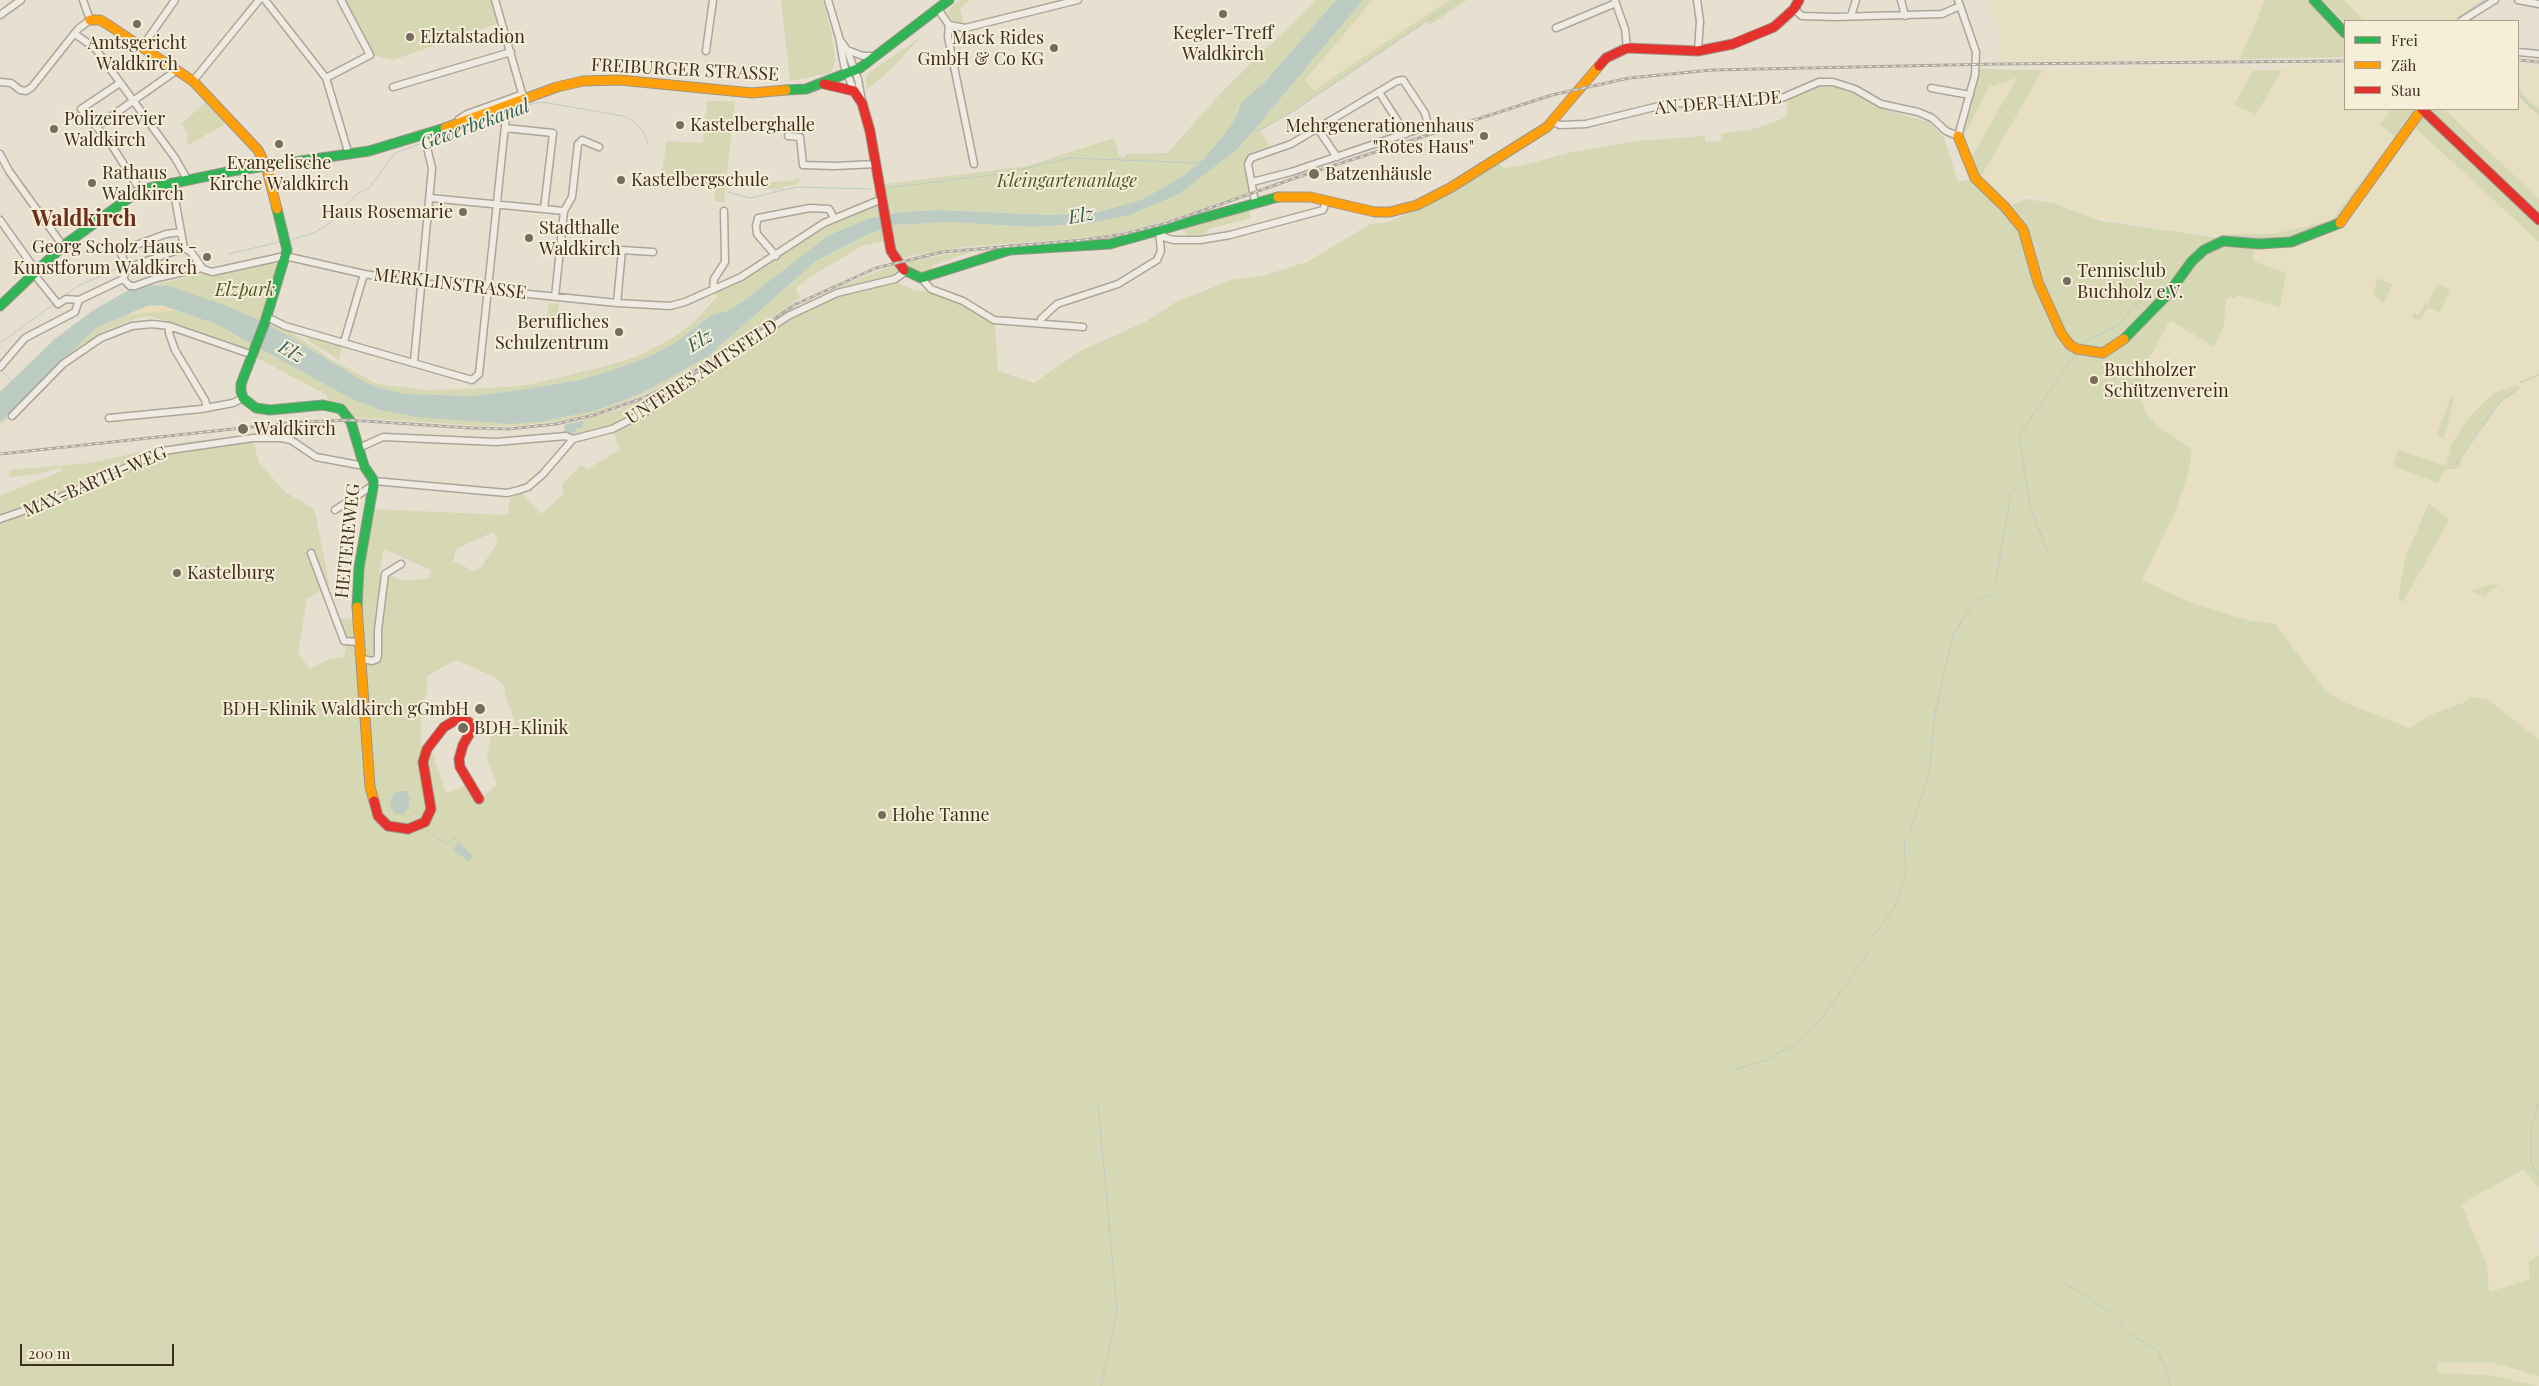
<!DOCTYPE html>
<html>
<head>
<meta charset="utf-8">
<style>
  body { margin:0 }
  #map { position:relative; width:2539px; height:1386px; overflow:hidden; background:#e7e0d1; font-family:"Playfair Display",serif }
  canvas { display:block }
  .legend { position:absolute; left:2344px; top:20px; width:175px; height:90px; box-sizing:border-box; background:#f7eed8; border:1px solid #ada18e; margin:0; padding:6px 9px; list-style:none; font-size:15px; color:#3d2e20 }
  .legend li { display:flex; align-items:center; gap:10px; height:25px }
  .legend b { width:25px; border:1px solid #ada18e }
  .scale { position:absolute; left:20px; top:1344px; width:154px; height:22px; box-sizing:border-box; border:2px solid #3d2e20; border-top:0; padding-left:6px; font-size:15px; line-height:18px; white-space:nowrap; color:#3d2e20; -webkit-text-stroke:4px #f7eed8; paint-order:stroke }
</style>
</head>
<body>
<div id="map">
<canvas width="2539" height="1386"></canvas>
<ul class="legend">
<li><b style="height:6px;background:#30b455"></b>Frei</li>
<li><b style="height:6px;background:#ff9f0a"></b>Zäh</li>
<li><b style="height:6px;background:#e5322d"></b>Stau</li>
</ul>
<div class="scale">200 m</div>
</div>
<script>
const context = document.querySelector('canvas').getContext('2d');
context.lineJoin = 'round';
function paint(path, color) { context.fillStyle = color; context.fill(path, 'evenodd'); }
const shape = rows => new Path2D(rows.map(r => 'M' + r).join(''));
function stroke(path, color, width, dash) { context.strokeStyle = color; context.lineWidth = width; context.lineCap = dash ? 'butt' : 'round'; context.setLineDash(dash || []); context.stroke(path); }
function drawText(font, color, halo, rows, align = 'center') {
  context.font = font + ' "Playfair Display",serif'; context.lineWidth = 4; context.setLineDash([]); context.textBaseline = 'middle'; context.strokeStyle = halo; context.fillStyle = color; for (const [text, x, y, turn = 0] of rows) {
    context.save(); context.translate(x, y); context.rotate((+turn || 0) * Math.PI / 180); context.textAlign = isNaN(turn) ? turn : align; if (halo) context.strokeText(text, 0, 0); context.fillText(text, 0, 0); context.restore();
  }
}
paint(shape([
  [1373,0,1449,0,1314,90,1305,81],
  [1988,0,2265,0,2240,59,1997,61,2002,36],
  [2344,0,2485,0,2486,2,2458,21,2364,21],
  [2345,64,2345,109,2392,109,2380,124,2396,136,2332,220,2273,234,2218,236,2101,219,2038,196,2030,195,2006,205,1978,181,2043,70,2254,66,2234,104,2256,113,2284,66],
  [2518,65,2539,67,2539,108,2527,99,2518,87],
  [2018,77,1968,163,1961,142,1989,87],
  [2518,96,2539,116,2539,199,2444,109,2518,109],
  [2411,124,2539,242,2539,739,2488,700,2480,698,2470,697,2463,703,2451,706,2409,728,2348,704,2333,696,2322,686,2275,624,2247,620,2191,603,2142,580,2167,530,2188,474,2189,465,2188,444,2155,424,2145,411,2140,398,2147,363,2156,344,2170,320,2218,341,2224,326,2226,300,2263,265,2253,261,2254,244,2342,222],
  [2437,284,2450,289,2427,307,2420,321,2414,313,2418,315,2428,304],
  [2520,385,2516,391,2500,402,2472,440,2459,460,2462,465,2451,470,2445,469,2438,483,2393,466,2398,450,2446,467,2452,443,2470,416,2494,393],
  [2425,509,2449,520,2403,602,2398,599,2406,555],
  [2524,1169,2539,1188,2539,1232,2537,1233,2539,1256,2529,1261,2531,1279,2489,1293,2489,1281,2461,1204],
  [2438,1362,2493,1363,2539,1376,2539,1386,2489,1375,2438,1373]
]), '#e6dfc2');
paint(shape([
  [342,0,495,0,502,22,393,60,373,55],
  [781,0,823,0,832,36,835,60,833,69,829,73,790,81],
  [960,0,970,0,960,8,963,23,955,24,948,15,949,9],
  [1316,0,1336,0,1264,83,1238,108,1232,124,1205,158,1182,177,1141,200,1098,212,1078,214,1049,215,937,210,902,212,870,218,829,235,741,304,728,311,711,315,678,341,655,354,613,370,579,380,527,389,472,396,405,394,376,387,363,381,268,324,283,327,329,358,377,384,427,390,477,389,528,385,613,364,639,356,674,337,693,323,717,297,713,289,741,277,824,223,885,201,885,184,1027,166,1114,138,1119,156,1126,157,1126,154,1167,153,1223,91],
  [1363,0,1373,0,1305,80,1314,90,1449,0,1467,0,1430,25,1426,22,1292,112,1261,130,1270,149,1247,156,1244,163,1250,192,1166,221,1124,232,1082,238,964,247,895,259,889,244,884,241,862,246,810,277,796,288,800,298,704,363,646,394,597,412,562,421,513,426,480,426,351,417,328,402,327,395,257,358,259,346,363,404,594,411,640,394,707,357,816,261,865,236,893,225,950,222,1033,227,1091,223,1130,215,1179,194,1238,149],
  [2265,0,2310,0,2345,37,2345,57,2240,59],
  [2322,0,2344,0,2364,21,2345,21,2345,23],
  [922,36,889,71,866,90,866,77,870,72],
  [1976,69,2043,70,1978,181,2020,230,2036,270,2025,231,2030,228,2012,205,2027,199,2053,203,2101,221,2220,238,2218,236,2230,234,2273,234,2332,220,2395,137,2380,124,2392,109,2444,109,2539,199,2539,242,2410,123,2341,221,2310,236,2254,244,2253,261,2286,273,2280,307,2238,295,2234,298,2230,297,2226,300,2224,326,2214,347,2170,320,2147,363,2140,397,2145,411,2155,424,2192,449,2188,474,2175,512,2142,580,2191,603,2247,620,2275,624,2322,686,2333,696,2348,704,2409,728,2435,713,2463,703,2470,697,2480,698,2488,700,2539,739,2539,1188,2524,1169,2461,1204,2487,1265,2489,1292,2530,1279,2529,1261,2539,1256,2539,1376,2493,1363,2438,1362,2438,1373,2489,1375,2538,1386,0,1386,0,496,64,470,59,468,39,474,9,477,9,470,90,463,185,442,252,436,259,463,285,492,314,509,317,520,329,585,307,599,298,653,310,669,327,660,344,657,347,643,358,642,357,615,370,509,508,515,510,492,519,490,541,514,564,494,562,486,565,481,581,465,587,469,620,450,612,429,573,439,566,436,564,425,619,410,696,372,701,373,813,303,895,279,896,282,913,290,925,291,966,305,995,323,998,371,1034,383,1080,351,1145,322,1174,303,1231,280,1262,276,1307,262,1370,224,1388,222,1454,193,1497,162,1504,168,1520,166,1573,152,1636,141,1705,136,1706,142,1721,141,1721,133,1750,130,1780,120,1787,115,1787,101,1817,87,1844,87,1878,108,1929,122,1944,138,1958,182,1975,178,1968,163,2017,78,1989,87,1961,142,1958,136],
  [493,532,497,538,496,545,479,570,477,568,474,571,453,561,456,549],
  [384,549,431,570,428,579,403,580,379,572],
  [456,660,495,677,505,687,505,695,515,722,513,726,492,731,487,755,489,765,497,785,479,799,470,784,446,793,430,745,421,773,421,708,427,693,427,676],
  [2253,70,2282,70,2256,114,2234,105],
  [2518,87,2527,99,2539,108,2539,116,2518,96],
  [207,101,227,123,188,145,186,138,189,135,181,124],
  [707,101,735,101,724,203,714,201,715,189,668,184,662,170,667,141,703,143],
  [799,178,800,181,796,185,764,190,764,186,771,182,789,181],
  [1249,210,1251,218,1209,229,1205,234,1188,236,1183,231,1184,228],
  [1002,248,985,253,976,250,931,266,933,271,922,274,895,276,836,291,834,288,898,264,924,258,966,251],
  [273,262,278,265,261,321,170,286,153,285,201,274,202,269,219,274,227,268,237,265,247,268],
  [2378,278,2392,285,2383,304,2373,293],
  [2437,284,2450,289,2440,312,2427,308,2420,321,2412,318,2414,313,2419,315,2425,303,2428,304],
  [549,303,559,304,556,324,546,323],
  [180,310,216,324,254,343,251,352,150,316,134,319,102,332,68,357,0,426,0,422,21,400,96,328,126,315],
  [309,335,343,345,339,360,307,340],
  [2520,385,2516,391,2500,402,2472,440,2459,460,2462,465,2455,469,2445,469,2438,483,2393,466,2398,450,2446,466,2452,443,2470,416,2494,393],
  [2455,396,2453,401,2444,439,2437,435,2450,398],
  [2429,503,2449,520,2403,602,2398,599,2406,555],
  [2499,584,2484,597,2470,591,2490,585],
  [353,618,355,641,348,642,343,635,339,619]
]), '#d6d7b3');
paint(shape([
  [161,305,180,310,132,314,147,306]
]), '#eadcb9');
paint(shape([
  [1336,0,1363,0,1238,149,1179,194,1130,215,1091,223,1033,227,950,222,893,225,865,236,816,261,707,357,640,394,594,411,544,421,510,424,417,417,381,410,352,399,216,324,161,305,147,306,96,328,0,422,0,392,56,338,92,311,134,287,147,285,170,286,229,307,268,324,363,381,376,387,405,394,472,396,527,389,579,380,613,370,655,354,678,341,711,315,728,311,741,303,829,235,870,218,902,212,937,210,1049,215,1078,214,1098,212,1141,200,1182,177,1205,158,1232,124,1242,102,1264,83],
  [583,421,583,428,576,429,576,432,565,433,564,425],
  [398,791,407,791,410,798,408,807,403,815,395,813,390,806,393,795],
  [458,842,473,856,468,861,454,850]
]), '#bcccc2');
stroke(shape([
  [2456,21,2470,9,2485,0],
  [2518,92,2525,102,2539,113],
  [510,114,531,104,542,102,623,116,633,121,643,131,648,144],
  [1253,130,1260,130,1292,112,1458,0],
  [429,142,481,127,504,117],
  [886,188,1000,174,1069,158,1199,163],
  [727,192,750,198,797,187,871,189],
  [773,192,777,188,784,190],
  [293,239,313,233,326,226,357,194,369,188,395,153,423,143],
  [2205,245,2223,236,2278,238],
  [171,247,178,247],
  [229,254,279,242],
  [138,259,150,255],
  [59,300,76,287,123,266],
  [0,343,54,304],
  [2080,347,2082,343,2119,325,2144,295,2159,295,2169,285],
  [2,371,12,381],
  [2521,382,2539,375],
  [2457,463,2500,402,2519,388],
  [2048,553,2030,507,2019,435,2077,352],
  [1996,580,2011,493,2018,488],
  [408,807,421,818],
  [427,830,445,844,455,838,458,842],
  [1909,835,1929,774,1935,713,1953,635,1968,612,1981,598,1994,593],
  [1870,939,1885,921,1897,902,1906,871,1904,839],
  [1732,1070,1767,1060,1800,1041,1818,1023,1870,951],
  [1098,1103,1117,1311,1101,1386],
  [2538,1105,2531,1130,2531,1163,2539,1176],
  [2063,1282,2110,1312,2131,1335,2157,1350,2168,1374,2170,1386]
]), '#bcccc2', 1);
const street = shape([
  [265,0,326,78,349,155],
  [495,0,524,100],
  [828,0,839,37,844,65,854,91],
  [1697,0,1700,21,1698,51],
  [1901,0,1905,16],
  [2518,0,2539,4],
  [1615,1,1625,29,1627,48],
  [938,9,949,25,965,28,1078,0],
  [1794,9,1802,16,1835,17,1942,14,1960,6],
  [0,15,21,0],
  [1851,16,1856,0],
  [2461,21,2495,0],
  [949,25,948,37,974,164],
  [1556,28,1616,3],
  [75,34,95,48,175,158,187,179],
  [840,40,847,50,858,79,862,101],
  [142,47,175,0],
  [847,50,863,56,875,56],
  [706,51,713,0],
  [2518,52,2539,54],
  [326,78,370,55,341,0],
  [193,81,259,0],
  [0,82,11,83,20,90,26,91,32,87,78,29,90,20,83,0],
  [120,83,81,109,109,141,140,190],
  [393,87,511,52],
  [1931,88,1970,95],
  [1379,92,1406,134],
  [1553,122,1560,125,1586,124,1667,104,1782,98,1819,82,1833,82,1855,89,1881,104,1918,112,1932,118,1946,131,1958,136,1975,75,1976,52,1958,0],
  [458,124,459,119,467,114,523,94],
  [96,127,177,70],
  [505,128,553,133,544,209],
  [1318,129,1337,157],
  [788,136,800,137,803,165,834,166,876,164],
  [0,154,9,171,63,246],
  [172,182,184,248],
  [1252,182,1291,172,1419,129,1424,127,1427,121,1425,113,1403,80,1397,81,1291,144,1251,158,1248,164,1255,202],
  [430,198,564,211],
  [0,220,37,272],
  [1159,232,1166,238,1174,240,1200,240,1230,235,1323,210,1326,201],
  [184,248,191,252,203,269,212,272,285,256,364,274,420,283,617,303,670,306,685,302,741,277,824,223,882,199],
  [776,256,757,234,756,226,758,218,810,208,829,209,834,218],
  [127,268,184,248],
  [34,274,58,304,66,299,79,300],
  [921,278,931,289,963,301,994,320,1083,327],
  [123,279,127,268,120,251,166,234,180,232],
  [123,279,130,286,135,286,157,278,202,268],
  [713,289,714,279,725,262,724,211],
  [555,297,564,211,572,197,578,144,582,140,599,147],
  [617,303,622,250,653,252],
  [267,317,285,326,472,380,479,374,507,107],
  [1041,323,1041,319,1057,304,1118,284,1157,260,1161,251,1159,232],
  [169,326,169,333,175,350,205,400,207,408],
  [344,342,364,274],
  [414,362,432,168,424,135],
  [0,367,25,338,75,312,79,300,123,279],
  [12,416,63,364,101,338,132,326,152,324,169,326,253,355],
  [109,418,201,409,233,403,243,398],
  [359,448,383,437,496,442,566,436,573,439],
  [374,481,507,493,519,490,528,487,543,474,573,439,612,429,644,413,788,316,837,293,895,279,905,272],
  [335,510,372,486],
  [0,519,52,501,163,451,253,438,281,438,291,440,316,457,364,466],
  [311,553,344,641,358,642],
  [362,659,372,661,377,659,378,655,378,630,385,574,401,564]
]);
const fast = shape([
  [2314,0,2345,33],
  [786,90,806,89,860,68,949,0],
  [277,209,287,250,265,322,241,384,241,391,243,398,256,408,270,410,323,405,341,409,351,422,364,466,374,481,359,568,357,607],
  [904,270,921,278,1010,250,1110,244,1278,197],
  [0,306,63,246,140,190,232,171,369,151,445,128],
  [2124,339,2168,294,2192,261,2204,250,2223,241,2259,244,2291,242,2340,223]
]);
const slow = shape([
  [90,20,100,20,107,24,193,81,258,150,266,166,277,209],
  [445,128,557,87,583,81,620,80,752,93,786,90],
  [1958,136,1975,178,2005,207,2023,229,2038,282,2061,333,2070,345,2077,349,2103,353,2124,339],
  [1278,197,1310,197,1375,212,1390,212,1417,205,1450,188,1547,127,1599,66],
  [2340,223,2422,109],
  [357,607,370,787,374,801]
]);
const jam = shape([
  [1599,66,1606,58,1627,48,1698,51,1733,44,1774,27,1794,9,1799,0],
  [824,84,854,91,862,103,870,131,891,251,904,270],
  [2422,109,2539,220],
  [374,801,378,816,388,826,408,829,425,822,431,809,423,762,427,749,444,727,456,720,467,721,474,726,463,745,459,759,460,767,479,799]
]);
stroke(street, '#ada599', 9);
stroke(fast, '#9c958a', 11);
stroke(slow, '#9c958a', 11);
stroke(jam, '#9c958a', 11);
stroke(street, '#efebe3', 6);
stroke(fast, '#30b455', 9);
stroke(slow, '#ff9f0a', 9);
stroke(jam, '#e5322d', 9);
const rail = shape([
  [2518,60,2539,62],
  [0,454,298,422,350,420,471,428,509,429,556,424,594,415,643,398,667,386,714,360,794,305,876,268,942,252,1083,240,1124,234,1167,223,1298,177,1552,95,1629,78,1712,70,1997,64,2345,61]
]);
stroke(rail, '#afaaa2', 3);
stroke(rail, '#f7eed8', 1, [4]);
for (const [x, y, r, color] of [
  [1223,14,5,"#786c5e"],
  [137,24,5,"#786c5e"],
  [410,37,5,"#786c5e"],
  [1054,48,5,"#786c5e"],
  [680,125,5,"#786c5e"],
  [54,129,5,"#786c5e"],
  [1484,136,5,"#786c5e"],
  [279,144,5,"#786c5e"],
  [1314,174,6,"#786c5e"],
  [621,180,5,"#786c5e"],
  [92,183,5,"#786c5e"],
  [463,212,5,"#786c5e"],
  [529,238,5,"#786c5e"],
  [207,257,5,"#786c5e"],
  [2067,281,5,"#786c5e"],
  [619,332,5,"#786c5e"],
  [2094,380,5,"#786c5e"],
  [243,429,6,"#786c5e"],
  [177,573,5,"#786c5e"],
  [480,709,6,"#786c5e"],
  [463,728,6,"#786c5e"],
  [882,815,5,"#786c5e"]
]) { const dot = new Path2D(); dot.arc(x, y, r, 0, 2 * Math.PI); context.fillStyle = color; context.fill(dot); stroke(dot, '#f7eed8', 2); }
drawText('18px', '#3d2e20', '#f7eed8', [
  ["Kegler-Treff",1223,33,"center"],
  ["Waldkirch",1223,54,"center"],
  ["Elztalstadion",420,37],
  ["Mack Rides",1044,38,"right"],
  ["GmbH & Co KG",1044,59,"right"],
  ["Amtsgericht",137,43,"center"],
  ["Waldkirch",137,64,"center"],
  ["Polizeirevier",64,119],
  ["Waldkirch",64,140],
  ["Kastelberghalle",690,125],
  ["Mehrgenerationenhaus",1474,126,"right"],
  ["\"Rotes Haus\"",1474,147,"right"],
  ["Evangelische",279,163,"center"],
  ["Kirche Waldkirch",279,184,"center"],
  ["Rathaus",102,173],
  ["Waldkirch",102,194],
  ["Batzenhäusle",1325,174],
  ["Kastelbergschule",631,180],
  ["Haus Rosemarie",453,212,"right"],
  ["Stadthalle",539,228],
  ["Waldkirch",539,249],
  ["Georg Scholz Haus -",197,247,"right"],
  ["Kunstforum Waldkirch",197,268,"right"],
  ["Tennisclub",2077,271],
  ["Buchholz e.V.",2077,292],
  ["Berufliches",609,322,"right"],
  ["Schulzentrum",609,343,"right"],
  ["Buchholzer",2104,370],
  ["Schützenverein",2104,391],
  ["Waldkirch",254,429],
  ["Kastelburg",187,573],
  ["BDH-Klinik Waldkirch gGmbH",469,709,"right"],
  ["BDH-Klinik",474,728],
  ["Hohe Tanne",892,815]
], 'left');
drawText('18px', '#3d2e20', '#f7eed8', [
  ["FREIBURGER STRASSE",685,70,3],
  ["AN DER HALDE",1718,103,-5],
  ["MERKLINSTRASSE",450,284,7],
  ["UNTERES AMTSFELD",702,372,-33],
  ["MAX-BARTH-WEG",95,482,-23],
  ["HEITEREWEG",348,541,-84]
]);
drawText('italic 18px', '#4d5a26', '#f7eed8', [
  ["Kleingartenanlage",1067,181],
  ["Elzpark",245,290]
]);
drawText('italic 19px', '#2f5d5a', '#f7eed8', [
  ["Gewerbekanal",475,125,-20],
  ["Elz",1081,216,-10],
  ["Elz",700,341,-31],
  ["Elz",291,352,29]
]);
drawText('bold 22px', '#6b2e1e', '#f7eed8', [
  ["Waldkirch",84,219]
]);
</script>
</body>
</html>
